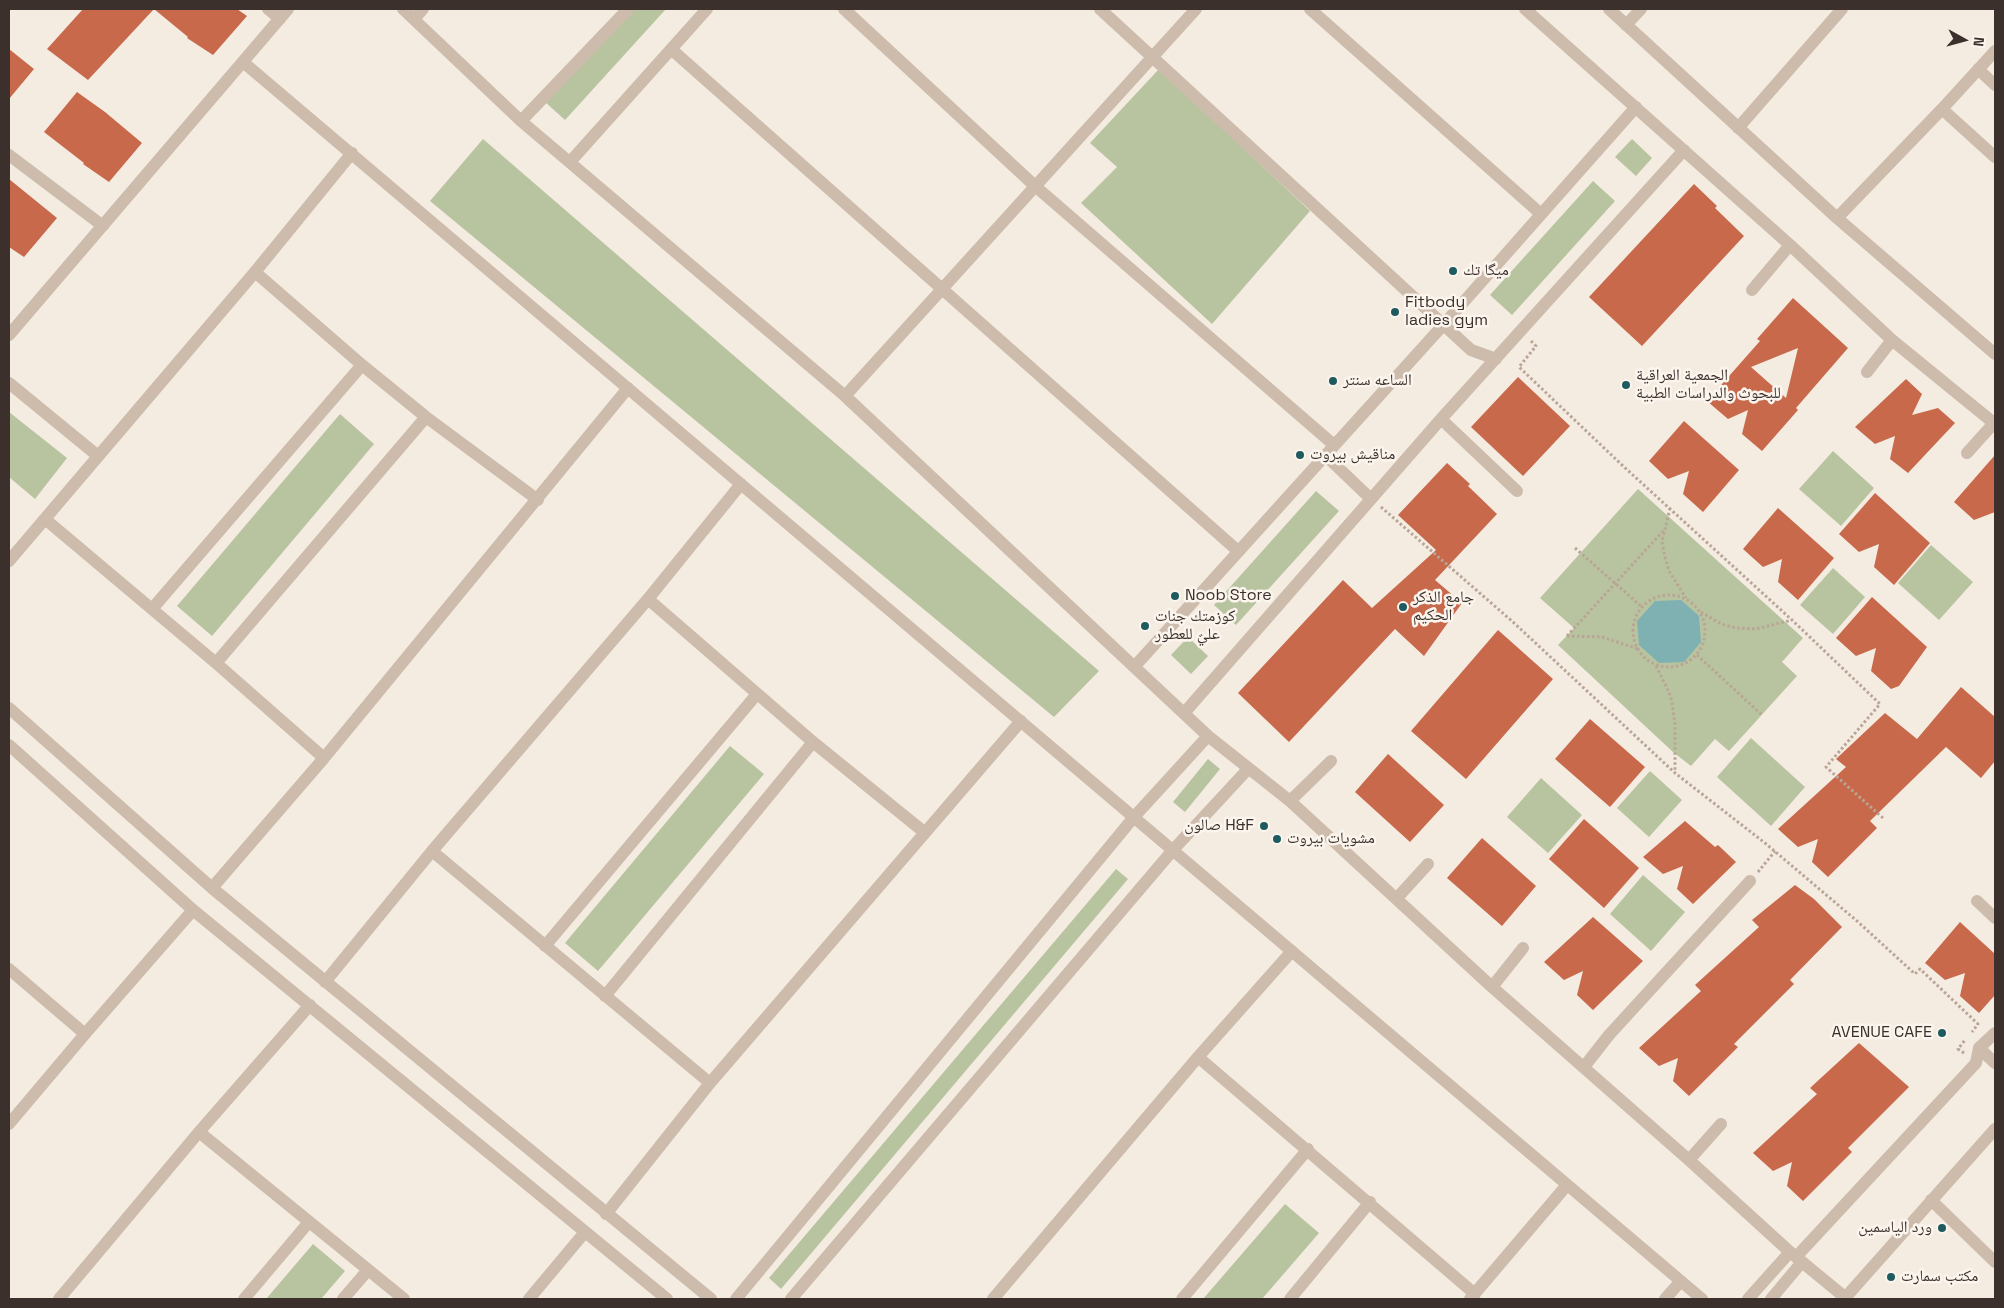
<!DOCTYPE html>
<html>
<head>
<meta charset="utf-8">
<style>
  body { margin:0 }
  #map { position:relative; width:2004px; height:1308px; overflow:hidden; background:#f4ebe1; font-family:"Space Grotesk",sans-serif }
  canvas { display:block }
  .frame { position:absolute; inset:0; border:10px solid #3b302b; pointer-events:none }
  .north { position:absolute; left:1939px; top:15px; width:50px; height:50px; -webkit-text-stroke:4px #fbf5ee; paint-order:stroke; rotate:97deg; font-size:14px; font-weight:700; line-height:20px; text-align:center; color:#3b302b }
  .north::after { content:''; display:block; margin:auto; width:18px; height:22px; background:#3b302b; clip-path:polygon(50% 0,100% 100%,50% 72%,0 100%) }
</style>
</head>
<body>
<div id="map">
<canvas width="2004" height="1308"></canvas>
<div class="frame"></div>
<div class="north">N</div>
</div>
<script>
const context = document.querySelector('canvas').getContext('2d');
context.lineJoin = 'round';
function paint(path, color) { context.fillStyle = color; context.fill(path, 'evenodd'); }
const shape = rows => new Path2D(rows.map(r => 'M' + r).join(''));
function stroke(path, color, width, dash) { context.strokeStyle = color; context.lineWidth = width; context.lineCap = dash ? 'butt' : 'round'; context.setLineDash(dash || []); context.stroke(path); }
function drawText(font, color, halo, rows, align = 'center') {
  context.font = font + ' "Space Grotesk","Noto Naskh Arabic",sans-serif'; context.lineWidth = 5; context.setLineDash([]); context.textBaseline = 'middle'; context.strokeStyle = halo; context.fillStyle = color; for (const [text, x, y, turn = 0] of rows) {
    context.save(); context.translate(x, y); context.rotate((+turn || 0) * Math.PI / 180); context.textAlign = isNaN(turn) ? turn : align; if (halo) context.strokeText(text, 0, 0); context.fillText(text, 0, 0); context.restore();
  }
}
paint(shape([
  [628,9,666,9,565,120,544,101],
  [1159,69,1310,211,1212,324,1081,203,1117,167,1090,143],
  [483,139,1099,671,1054,717,430,201],
  [1632,139,1652,158,1636,176,1615,157],
  [1593,181,1615,201,1512,315,1490,295],
  [9,412,67,458,35,499,9,477],
  [340,414,374,444,212,636,177,606],
  [1833,451,1874,488,1841,526,1799,489],
  [1638,489,1803,638,1782,662,1797,676,1729,751,1715,739,1691,766,1673,752,1558,645,1574,628,1540,598],
  [1316,491,1339,511,1236,625,1214,605],
  [1931,545,1973,582,1939,620,1898,583],
  [1833,568,1865,597,1833,634,1800,605],
  [1188,637,1208,656,1191,674,1171,655],
  [1751,738,1805,787,1771,826,1717,777],
  [730,746,764,774,598,971,565,943],
  [1208,759,1220,769,1185,812,1173,802],
  [1650,771,1682,800,1649,837,1617,808],
  [1541,778,1582,815,1548,853,1507,817],
  [1116,869,1128,879,781,1289,769,1278],
  [1643,875,1685,912,1651,951,1610,914],
  [1285,1204,1319,1233,1262,1299,1203,1299],
  [313,1244,345,1271,321,1299,266,1299]
]), '#b8c4a0');
paint(shape([
  [1681,600,1699,616,1701,642,1684,662,1659,663,1639,645,1637,621,1655,601]
]), '#7fb0b2');
paint(shape([
  [83,9,237,9,247,16,213,55,187,38,188,37,154,9,88,80,47,49],
  [9,49,34,69,9,99],
  [77,92,105,112,142,143,109,182,83,164,84,163,44,132],
  [9,179,57,218,24,257,9,247],
  [1694,184,1717,206,1715,208,1744,236,1642,346,1589,297],
  [1793,298,1848,348,1796,408,1798,410,1762,451,1742,434,1748,410,1728,419,1707,401,1760,341,1757,339],
  [1798,348,1786,398,1751,367],
  [1518,377,1570,426,1523,476,1471,427],
  [1906,379,1922,394,1912,415,1938,408,1955,423,1908,473,1890,459,1895,436,1875,444,1855,427],
  [1684,421,1739,470,1703,512,1683,494,1689,471,1668,479,1649,461],
  [1995,455,1995,512,1974,520,1954,502],
  [1447,463,1470,484,1468,486,1497,514,1435,580,1462,603,1424,656,1395,629,1289,742,1238,693,1343,580,1372,608,1436,550,1398,515],
  [1875,493,1930,543,1894,585,1874,567,1879,544,1859,552,1839,534],
  [1778,508,1834,558,1798,600,1778,582,1782,559,1763,567,1743,549],
  [1872,597,1927,647,1899,686,1891,689,1871,671,1876,648,1856,656,1836,638],
  [1498,630,1553,679,1466,779,1411,731],
  [1961,687,1995,717,1995,761,1981,778,1946,747,1870,821,1877,828,1828,877,1812,862,1818,839,1798,847,1778,829,1846,767,1836,759,1885,713,1917,739],
  [1590,719,1645,767,1610,807,1555,759],
  [1388,754,1444,805,1410,842,1355,792],
  [1584,819,1639,868,1604,908,1549,859],
  [1685,821,1715,847,1718,845,1736,862,1693,904,1677,889,1683,866,1663,874,1643,857],
  [1482,838,1536,886,1502,926,1447,878],
  [1795,885,1814,899,1842,927,1790,980,1794,984,1734,1044,1738,1047,1689,1096,1673,1081,1678,1058,1659,1066,1639,1048,1701,991,1695,985,1759,927,1752,920],
  [1593,917,1643,961,1593,1010,1577,995,1583,971,1564,980,1544,962],
  [1960,922,1995,954,1995,995,1979,1013,1960,996,1965,973,1945,980,1925,963],
  [1859,1043,1909,1087,1848,1148,1852,1152,1803,1201,1787,1186,1792,1162,1773,1171,1753,1153,1817,1094,1810,1088]
]), '#c8694b');
stroke(shape([
  [1531,341,1536,346,1519,367,1623,466,1792,620,1880,704,1826,767,1883,818],
  [1381,507,1513,622,1675,773,1765,843,1857,921,1915,974,1920,969,1978,1024,1972,1032],
  [1670,508,1662,542,1665,557,1669,571,1686,598],
  [1575,548,1642,607],
  '1633 631a36 36 0 1 1 72 0a36 36 0 1 1-72 0Z',
  [1701,612,1721,624,1736,628,1756,629,1792,620],
  [1567,636,1665,529],
  [1567,636,1602,637,1638,649],
  [1697,655,1762,715],
  [1656,666,1669,692,1672,702,1675,724,1675,773],
  [1758,872,1775,851],
  [1964,1053,1958,1049,1965,1040]
]), '#b9a596', 3, [2.5, 2.5]);
stroke(shape([
  [268,9,280,19],
  [403,9,521,121,845,396,1208,736,1290,801,1492,987,1689,1160,1790,1252,1847,1299],
  [844,9,1035,186,1334,445],
  [1100,9,1471,350,1496,359],
  [1310,9,1541,214],
  [1525,9,1790,245,1892,340,1995,424],
  [1609,9,1837,218,1995,354],
  [414,19,423,9],
  [1626,25,1641,9],
  [671,49,1238,551],
  [243,62,1702,1299],
  [1978,69,1995,85],
  [1942,109,1995,157],
  [521,121,628,9],
  [1738,128,1842,9],
  [9,155,103,226],
  [570,162,707,9],
  [1837,218,1942,109,1995,51],
  [255,272,362,365,426,417,538,500],
  [1752,290,1790,245],
  [9,335,288,9],
  [1867,372,1892,340],
  [9,383,98,456],
  [845,396,1196,9],
  [1441,419,1517,491],
  [1967,453,1994,423],
  [1325,455,1371,499],
  [45,519,216,663,324,758],
  [9,561,255,272,352,153],
  [648,599,813,742,924,832],
  [152,609,362,365],
  [216,663,426,417],
  [1135,666,1445,323,1636,107],
  [9,708,212,888,711,1299],
  [1185,712,1441,419,1684,150],
  [9,745,193,910,667,1299],
  [1290,801,1331,761],
  [432,851,710,1083],
  [212,888,324,758,628,388],
  [1397,898,1428,864],
  [1977,901,1995,918],
  [545,946,757,694],
  [9,969,85,1034],
  [325,982,432,851,648,599,741,484],
  [1492,987,1523,948],
  [605,996,813,742],
  [1979,1048,1995,1063],
  [1198,1057,1475,1294],
  [1584,1067,1609,1035,1750,881],
  [9,1124,85,1034,193,910],
  [199,1132,404,1299],
  [1689,1160,1721,1124],
  [1931,1200,1995,1262],
  [606,1214,710,1083,1021,721],
  [1796,1257,1976,1063,1979,1048,1995,1033],
  [1845,1298,1995,1129],
  [59,1299,199,1132,310,1005],
  [244,1299,309,1222],
  [343,1299,368,1270],
  [529,1299,585,1232],
  [736,1299,1134,817,1208,736],
  [791,1299,1173,850,1248,769],
  [993,1299,1198,1057,1292,951],
  [1182,1299,1308,1149],
  [1290,1299,1370,1202],
  [1470,1299,1567,1185],
  [1665,1299,1681,1281],
  [1748,1299,1790,1252],
  [1771,1299,1802,1262]
]), '#cdbbac', 12);
for (const [x, y, r, color] of [
  [1453,271,5,"#1f5a5e"],
  [1395,312,5,"#1f5a5e"],
  [1333,381,5,"#1f5a5e"],
  [1626,385,5,"#1f5a5e"],
  [1300,455,5,"#1f5a5e"],
  [1175,596,5,"#1f5a5e"],
  [1403,607,5,"#1f5a5e"],
  [1145,626,5,"#1f5a5e"],
  [1264,826,5,"#1f5a5e"],
  [1277,839,5,"#1f5a5e"],
  [1942,1033,5,"#1f5a5e"],
  [1942,1228,5,"#1f5a5e"],
  [1891,1277,5,"#1f5a5e"]
]) { const dot = new Path2D(); dot.arc(x, y, r, 0, 2 * Math.PI); context.fillStyle = color; context.fill(dot); stroke(dot, '#fbf5ee', 2); }
drawText('16px', '#3b302b', '#fbf5ee', [
  ["ميگا تك",1463,271],
  ["Fitbody",1405,303],
  ["ladies gym",1405,321],
  ["الجمعية العراقية",1636,376],
  ["للبحوث والدراسات الطبية",1636,394],
  ["الساعه سنتر",1343,381],
  ["مناقيش بيروت",1310,455],
  ["Noob Store",1185,596],
  ["جامع الذكر",1413,598],
  ["الحكيم",1413,616],
  ["كوزمتك جنات",1155,617],
  ["عليٌ للعطور",1155,635],
  ["صالون H&F",1254,826,"right"],
  ["مشويات بيروت",1287,839],
  ["AVENUE CAFE",1932,1033,"right"],
  ["ورد الياسمين",1932,1228,"right"],
  ["مكتب سمارت",1901,1277]
], 'left');
</script>
</body>
</html>
